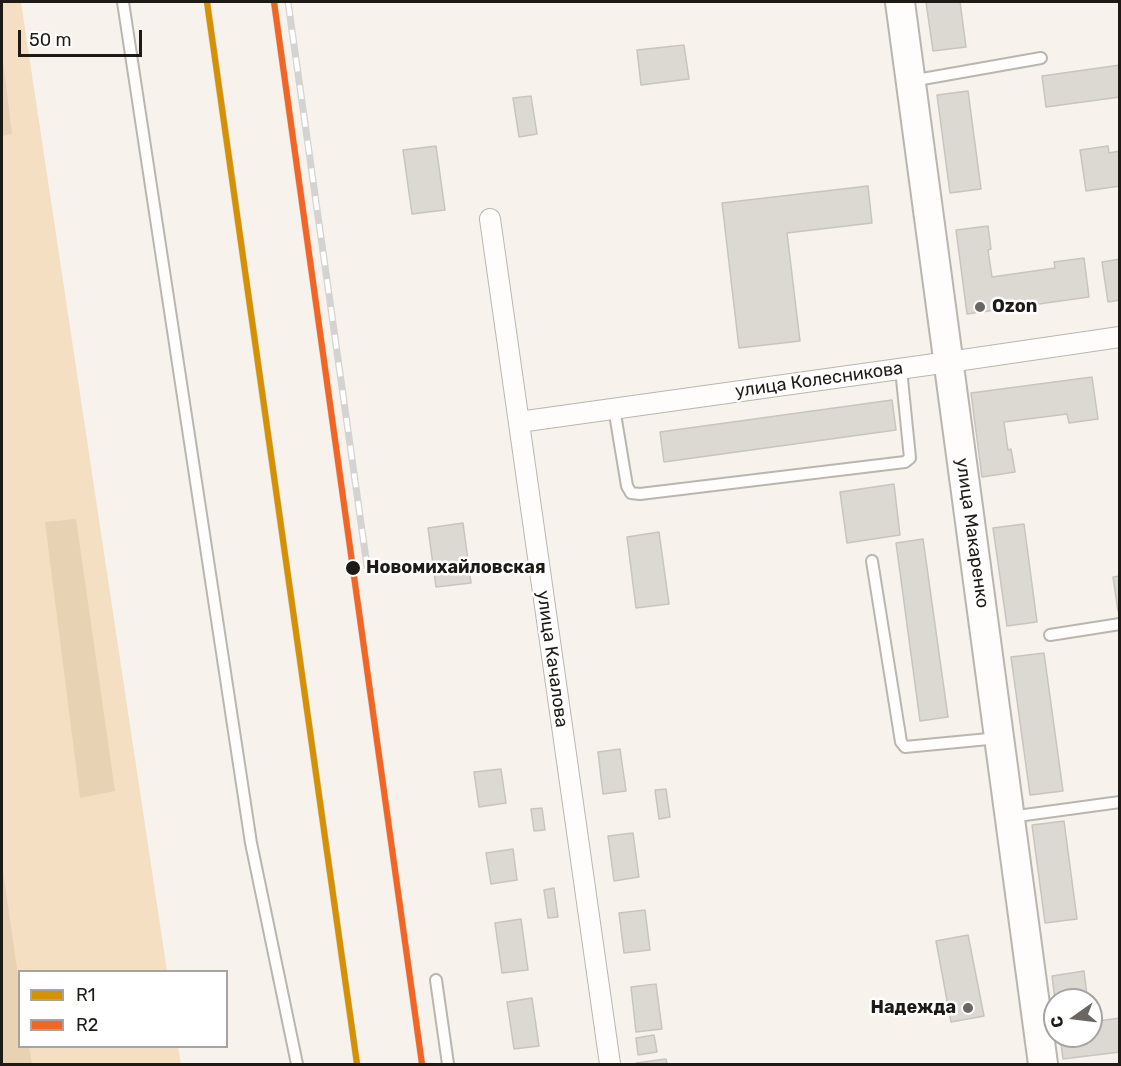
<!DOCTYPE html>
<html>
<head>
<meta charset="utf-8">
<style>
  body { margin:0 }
  #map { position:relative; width:1121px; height:1066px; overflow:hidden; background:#f7f2eb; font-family:Rubik,sans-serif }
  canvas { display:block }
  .frame { position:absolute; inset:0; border:3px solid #1e1b17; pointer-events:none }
  .legend { position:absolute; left:18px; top:970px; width:210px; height:78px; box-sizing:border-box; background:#fff; border:2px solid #a5a4a2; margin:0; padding:8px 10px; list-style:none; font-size:18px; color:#1e1b17 }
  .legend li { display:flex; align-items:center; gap:12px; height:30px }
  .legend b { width:30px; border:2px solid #a5a4a2 }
  .north { position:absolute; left:1043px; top:988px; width:60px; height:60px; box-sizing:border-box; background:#fff; border:2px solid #a5a4a2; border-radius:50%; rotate:256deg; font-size:16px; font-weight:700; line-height:24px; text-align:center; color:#1e1b17 }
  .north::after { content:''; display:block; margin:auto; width:21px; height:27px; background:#6a6661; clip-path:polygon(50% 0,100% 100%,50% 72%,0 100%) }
  .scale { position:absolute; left:18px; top:30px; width:124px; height:27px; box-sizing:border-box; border:3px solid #1e1b17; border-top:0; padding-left:8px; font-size:18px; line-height:21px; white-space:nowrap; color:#1e1b17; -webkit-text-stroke:4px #fff; paint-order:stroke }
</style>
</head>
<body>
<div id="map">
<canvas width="1121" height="1066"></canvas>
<div class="frame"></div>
<ul class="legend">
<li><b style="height:8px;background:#d69103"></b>R1</li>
<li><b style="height:8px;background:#f26522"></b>R2</li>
</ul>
<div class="north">С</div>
<div class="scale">50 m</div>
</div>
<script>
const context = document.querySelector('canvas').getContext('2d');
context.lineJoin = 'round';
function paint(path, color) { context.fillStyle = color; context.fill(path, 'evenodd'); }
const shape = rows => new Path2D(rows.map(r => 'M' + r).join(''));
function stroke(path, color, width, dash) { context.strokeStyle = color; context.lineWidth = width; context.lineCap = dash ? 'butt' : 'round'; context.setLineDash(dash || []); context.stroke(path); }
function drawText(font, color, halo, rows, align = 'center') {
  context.font = font + ' Rubik,sans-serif'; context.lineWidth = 5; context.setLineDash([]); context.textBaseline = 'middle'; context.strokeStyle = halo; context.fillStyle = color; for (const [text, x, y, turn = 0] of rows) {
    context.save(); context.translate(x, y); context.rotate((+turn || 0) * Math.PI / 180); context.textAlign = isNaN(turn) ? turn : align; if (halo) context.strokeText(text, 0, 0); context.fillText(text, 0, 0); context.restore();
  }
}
paint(shape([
  [2,2,21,2,167,971,20,972,20,1046,178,1047,181,1064,2,1064]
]), '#f4dfc2');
paint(shape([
  [2,52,12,134,2,136],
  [76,519,115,791,80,798,45,522],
  [2,864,19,983,20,1046,29,1047,32,1064,2,1064]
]), '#e7d2b3');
const building = shape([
  [926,2,960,2,966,47,933,51,926,2],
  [684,45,689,79,641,85,637,50,684,45],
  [1120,65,1120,97,1046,107,1042,76,1120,65],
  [968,91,981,189,950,193,937,95,968,91],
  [531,96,537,134,519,137,513,98,531,96],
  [436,146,445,210,412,214,403,150,436,146],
  [1108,146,1109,153,1120,151,1120,186,1086,191,1080,150,1108,146],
  [868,186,872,223,787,233,800,341,739,348,722,203,868,186],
  [988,226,991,249,988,250,992,277,1055,268,1054,262,1084,258,1089,297,967,314,956,230,988,226],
  [1120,259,1120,300,1108,302,1102,262,1120,259],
  [1092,377,1098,419,1069,423,1067,414,1004,422,1008,450,1011,449,1015,472,982,477,971,393,1092,377],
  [892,400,896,430,664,462,660,432,892,400],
  [894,484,900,535,847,543,840,492,894,484],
  [463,523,471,583,436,587,428,528,463,523],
  [1024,524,1037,622,1007,626,993,528,1024,524],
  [659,532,669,604,636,608,627,537,659,532],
  [923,539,948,717,920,721,896,543,923,539],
  [1120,576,1120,611,1118,611,1113,577,1120,576],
  [1044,653,1063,791,1030,795,1011,657,1044,653],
  [620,749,626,791,603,794,598,752,620,749],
  [501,769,506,803,479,807,474,772,501,769],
  [666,789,670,817,659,819,655,790,666,789],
  [542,808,545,830,534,831,531,809,542,808],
  [1064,821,1077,919,1045,923,1032,825,1064,821],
  [633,833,639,877,614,881,608,836,633,833],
  [513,849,517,880,491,884,486,853,513,849],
  [554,888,558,917,548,918,544,890,554,888],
  [645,910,650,950,624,953,619,913,645,910],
  [521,919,528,970,502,973,495,923,521,919],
  [968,935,984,1016,951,1022,936,941,968,935],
  [1084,971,1087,995,1084,995,1085,1000,1055,1000,1052,976,1084,971],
  [656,984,662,1029,636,1032,631,987,656,984],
  [532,998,539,1046,514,1049,507,1002,532,998],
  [1120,1018,1120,1052,1063,1059,1060,1036,1091,1036,1091,1022,1120,1018],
  [654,1035,657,1052,638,1055,636,1038,654,1035],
  [666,1059,667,1064,637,1064,636,1063,666,1059]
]);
paint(building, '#dcd8d2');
stroke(building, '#c8c4bf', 1.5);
const service = shape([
  [123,2,251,843,297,1064],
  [911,81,1041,58],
  [614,408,627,486,631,493,640,494,905,462,910,458,901,369],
  [872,561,901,742,905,747,999,738],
  [1050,635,1120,624],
  [1010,817,1120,802],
  [436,980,448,1064]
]);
const minor = shape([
  [490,219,610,1064],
  [519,422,949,362,1120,337]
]);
const secondary = shape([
  [900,2,1043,1064]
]);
stroke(service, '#b9b6b0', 14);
stroke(minor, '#b9b6b0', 22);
stroke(secondary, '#b9b6b0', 32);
stroke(service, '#fefdfc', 10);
stroke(minor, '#fefdfc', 20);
stroke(secondary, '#fefdfc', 28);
const rail = shape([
  [207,2,357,1064],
  [274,2,422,1064],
  [288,2,367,566]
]);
stroke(rail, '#d4d3d1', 7);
stroke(rail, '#fff', 4.5, [14]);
stroke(shape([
  [207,2,357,1064]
]), '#d69103', 6);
stroke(shape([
  [274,2,422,1064]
]), '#f26522', 6);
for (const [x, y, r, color] of [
  [980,307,6,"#6a6661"],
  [353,568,8,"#1e1b17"],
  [968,1008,6,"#6a6661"]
]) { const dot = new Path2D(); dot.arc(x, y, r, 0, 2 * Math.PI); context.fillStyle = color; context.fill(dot); stroke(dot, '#fff', 2); }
drawText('bold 18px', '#1e1b17', '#fff', [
  ["Ozon",992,307],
  ["Надежда",956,1008,"right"]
], 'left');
drawText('18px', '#1e1b17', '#fff', [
  ["улица Колесникова",819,380,-8],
  ["улица Макаренко",972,533,82],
  ["улица Качалова",552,659,82]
]);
drawText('bold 18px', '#1e1b17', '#fff', [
  ["Новомихайловская",366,568]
], 'left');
</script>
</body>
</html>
